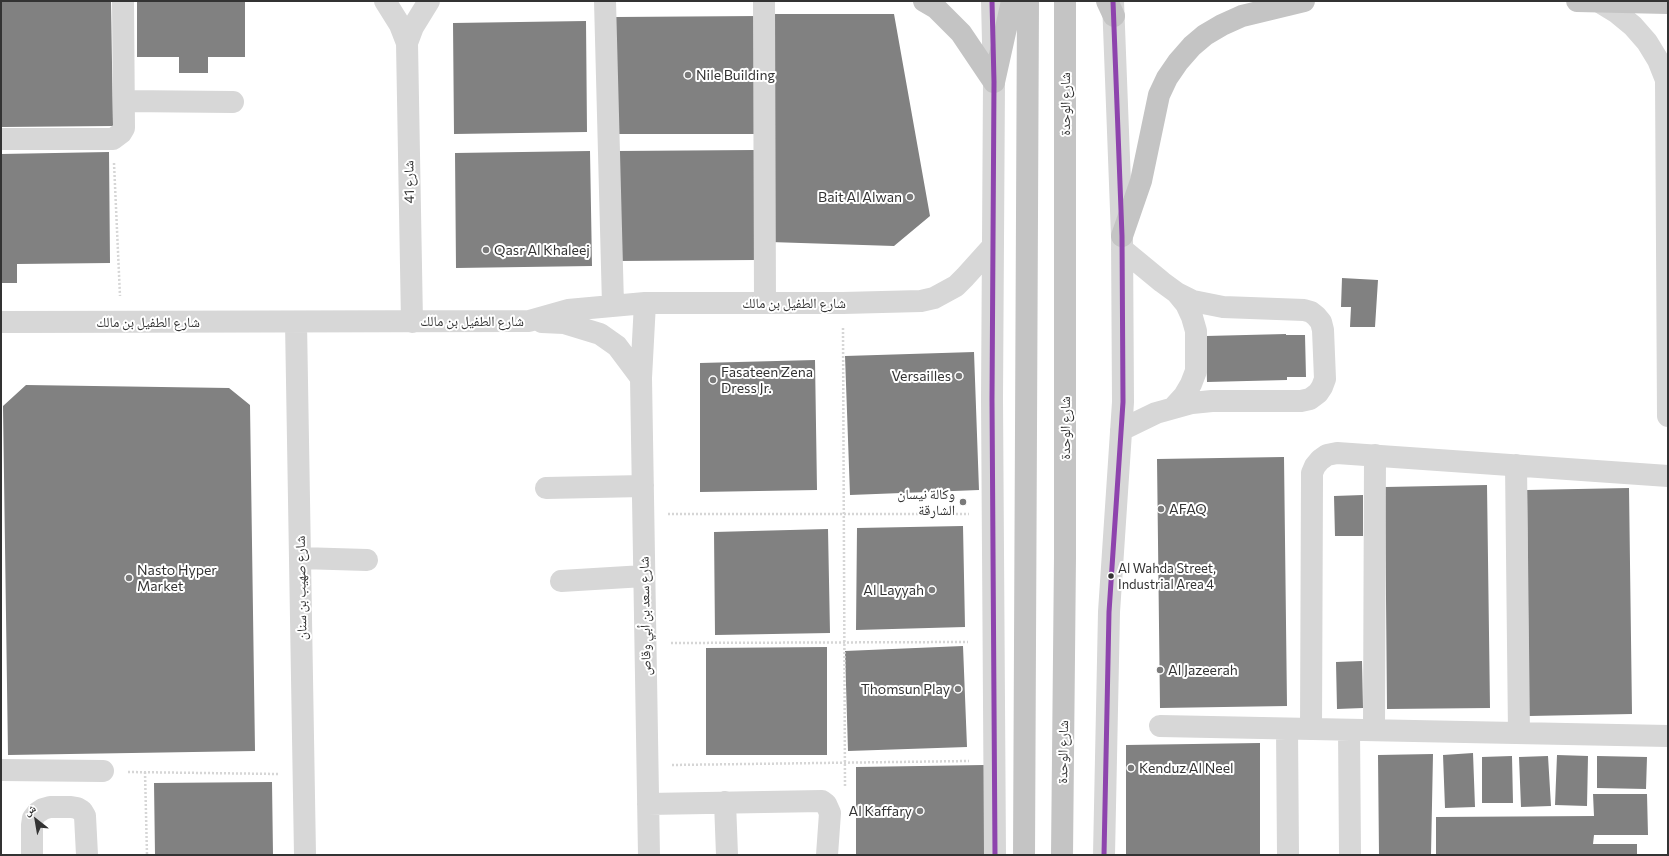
<!DOCTYPE html>
<html>
<head>
<meta charset="utf-8">
<style>
  body { margin:0 }
  #map { position:relative; width:1669px; height:856px; overflow:hidden; background:#fff; font-family:Commissioner,"Noto Naskh Arabic",sans-serif }
  canvas { display:block }
  .frame { position:absolute; inset:0; border:2px solid #333; pointer-events:none }
  .north { position:absolute; left:16px; top:800px; width:40px; height:40px; -webkit-text-stroke:3px #fff; paint-order:stroke; rotate:329deg; font-size:11px; font-weight:700; line-height:16px; text-align:center; color:#333 }
  .north::after { content:''; display:block; margin:auto; width:14px; height:18px; background:#333; clip-path:polygon(50% 0,100% 100%,50% 72%,0 100%) }
</style>
</head>
<body>
<div id="map">
<canvas width="1669" height="856"></canvas>
<div class="frame"></div>
<div class="north">ش</div>
</div>
<script>
const context = document.querySelector('canvas').getContext('2d');
context.lineJoin = 'round';
function paint(path, color) { context.fillStyle = color; context.fill(path, 'evenodd'); }
const shape = rows => new Path2D(rows.map(r => 'M' + r).join(''));
function stroke(path, color, width, dash) { context.strokeStyle = color; context.lineWidth = width; context.lineCap = dash ? 'butt' : 'round'; context.setLineDash(dash || []); context.stroke(path); }
function drawText(font, color, halo, rows, align = 'center') {
  context.font = font + ' Commissioner,"Noto Naskh Arabic",sans-serif'; context.lineWidth = 4; context.setLineDash([]); context.textBaseline = 'middle'; context.strokeStyle = halo; context.fillStyle = color; for (const [text, x, y, turn = 0] of rows) {
    context.save(); context.translate(x, y); context.rotate((+turn || 0) * Math.PI / 180); context.textAlign = isNaN(turn) ? turn : align; if (halo) context.strokeText(text, 0, 0); context.fillText(text, 0, 0); context.restore();
  }
}
paint(shape([
  [1,1,111,1,113,126,1,127],
  [137,1,245,1,245,57,208,57,208,73,179,73,179,57,137,57],
  [767,14,894,14,930,216,894,246,770,242],
  [760,16,760,134,616,134,616,17],
  [586,21,587,132,454,134,453,23],
  [755,150,755,260,619,261,618,151],
  [590,151,592,266,456,268,455,153],
  [109,152,110,263,17,264,17,283,1,283,1,154],
  [1342,278,1378,280,1375,327,1350,327,1351,307,1341,307],
  [1286,334,1286,335,1305,335,1306,377,1287,377,1287,380,1207,382,1206,336],
  [974,352,979,490,850,495,845,356],
  [815,360,817,490,700,492,700,363],
  [26,385,229,388,250,405,255,751,8,755,3,406],
  [1284,457,1287,706,1160,708,1157,459],
  [1487,485,1490,708,1387,709,1385,487],
  [1629,488,1632,714,1529,716,1527,490],
  [1363,495,1363,536,1335,536,1334,496],
  [963,526,965,627,856,630,857,528],
  [828,529,830,633,715,635,714,532],
  [963,646,967,747,848,751,845,651],
  [827,647,827,755,706,755,706,648],
  [1362,661,1363,708,1337,709,1336,662],
  [1260,743,1260,855,1126,855,1126,745],
  [1473,753,1475,807,1445,808,1443,755],
  [1433,754,1431,855,1379,855,1378,755],
  [1557,755,1588,756,1587,806,1555,805],
  [1512,756,1513,803,1482,803,1482,757],
  [1548,756,1551,806,1521,807,1519,757],
  [1597,756,1647,757,1646,789,1597,788],
  [984,765,984,855,856,855,856,767],
  [272,782,273,855,155,855,154,783],
  [1593,794,1647,794,1648,835,1594,835,1593,844,1637,844,1637,855,1436,855,1436,817,1594,816]
]), '#818181');
stroke(shape([
  [114,163,120,296],
  [843,328,845,787],
  [668,514,969,514],
  [671,643,968,642],
  [672,765,969,761],
  [128,772,279,774],
  [145,772,147,855]
]), '#d6d6d6', 2.5, [2, 2]);
stroke(shape([
  [385,1,400,25,407,43],
  [605,1,613,305],
  [764,1,765,303],
  [992,1,994,82,992,399,995,855],
  [1598,1,1616,12,1633,26,1647,42,1658,60,1666,80,1668,416],
  [124,101,233,102],
  [1,139,113,139,121,133,124,128,123,1],
  [645,303,641,378,649,855],
  [1,322,529,321,568,310,645,303,843,303,921,301,934,298,956,286,965,277,992,247],
  [296,322,305,855],
  [412,322,407,43,413,27,429,1],
  [542,322,564,323,600,334,617,346,641,378],
  [1174,407,1184,396,1191,384,1196,371,1196,331,1192,317,1186,304,1177,293],
  [1121,430,1156,413,1192,403,1212,401,1301,401,1310,399,1318,393,1322,387,1325,379,1323,330,1321,322,1316,316,1311,312,1304,310,1223,307,1193,301,1177,293,1162,282,1122,249],
  [1516,465,1519,733],
  [546,488,643,486],
  [300,558,367,560],
  [561,581,644,576],
  [1160,726,1668,736],
  [1287,729,1288,855],
  [1311,729,1312,480,1312,473,1315,466,1320,460,1327,455,1337,453,1668,476],
  [1349,730,1350,855],
  [1374,730,1375,455],
  [1,770,103,771],
  [725,802,727,855],
  [648,804,822,801,826,804,830,813,827,855],
  [32,855,32,825,33,818,37,813,43,809,50,807,71,807,77,808,82,811,85,816,87,855],
  [1104,855,1109,612,1123,402,1122,236,1113,1]
]), '#d7d7d7', 22);
stroke(shape([
  [924,1,936,8,961,33,994,82],
  [1107,1,1114,16],
  [1577,1,1668,3],
  [994,82,1012,1],
  [1122,236,1141,181,1159,95,1167,78,1178,62,1192,46,1205,35,1222,25,1242,16,1304,1],
  [1024,855,1028,1],
  [1062,855,1065,557,1065,1]
]), '#c4c4c4', 22);
stroke(shape([
  [992,1,994,82,992,399,995,855],
  [1104,855,1109,612,1123,402,1122,236,1113,1]
]), '#8e44ad', 5);
for (const [x, y, r, color] of [
  [688,75,4,"#7a7a7a"],
  [910,197,4,"#7a7a7a"],
  [486,250,4,"#7a7a7a"],
  [959,376,4,"#7a7a7a"],
  [713,380,4,"#7a7a7a"],
  [963,502,4,"#7a7a7a"],
  [1161,509,4,"#7a7a7a"],
  [1111,576,3.5,"#333"],
  [129,578,4,"#7a7a7a"],
  [932,590,4,"#7a7a7a"],
  [1160,670,4,"#7a7a7a"],
  [958,689,4,"#7a7a7a"],
  [1131,768,4,"#7a7a7a"],
  [920,811,4,"#7a7a7a"]
]) { const dot = new Path2D(); dot.arc(x, y, r, 0, 2 * Math.PI); context.fillStyle = color; context.fill(dot); stroke(dot, '#fff', 1.5); }
drawText('13px', '#333', '#fff', [
  ["Al Wahda Street,",1118,569],
  ["Industrial Area 4",1118,585]
], 'left');
drawText('14px', '#333', '#fff', [
  ["Nile Building",696,75],
  ["Bait Al Alwan",902,197,"right"],
  ["Qasr Al Khaleej",494,250],
  ["Fasateen Zena",721,372],
  ["Dress Jr.",721,388],
  ["Versailles",951,376,"right"],
  ["وكالة نيسان",955,494,"right"],
  ["الشارقة",955,510,"right"],
  ["AFAQ",1169,509],
  ["Nasto Hyper",137,570],
  ["Market",137,586],
  ["Al Layyah",924,590,"right"],
  ["Al Jazeerah",1168,670],
  ["Thomsun Play",950,689,"right"],
  ["Kenduz Al Neel",1139,768],
  ["Al Kaffary",912,811,"right"]
], 'left');
drawText('14px', '#333', '#fff', [
  ["شارع الوحدة",1065,104,-90],
  ["شارع 41",409,182,-91],
  ["شارع الطفيل بن مالك",794,303],
  ["شارع الطفيل بن مالك",472,321],
  ["شارع الطفيل بن مالك",148,322],
  ["شارع الوحدة",1065,428,-90],
  ["شارع صهيب بن سنان",301,588,-91],
  ["شارع سعد بن أبي وقاص",645,616,-91],
  ["شارع الوحدة",1063,752,-89]
]);
</script>
</body>
</html>
